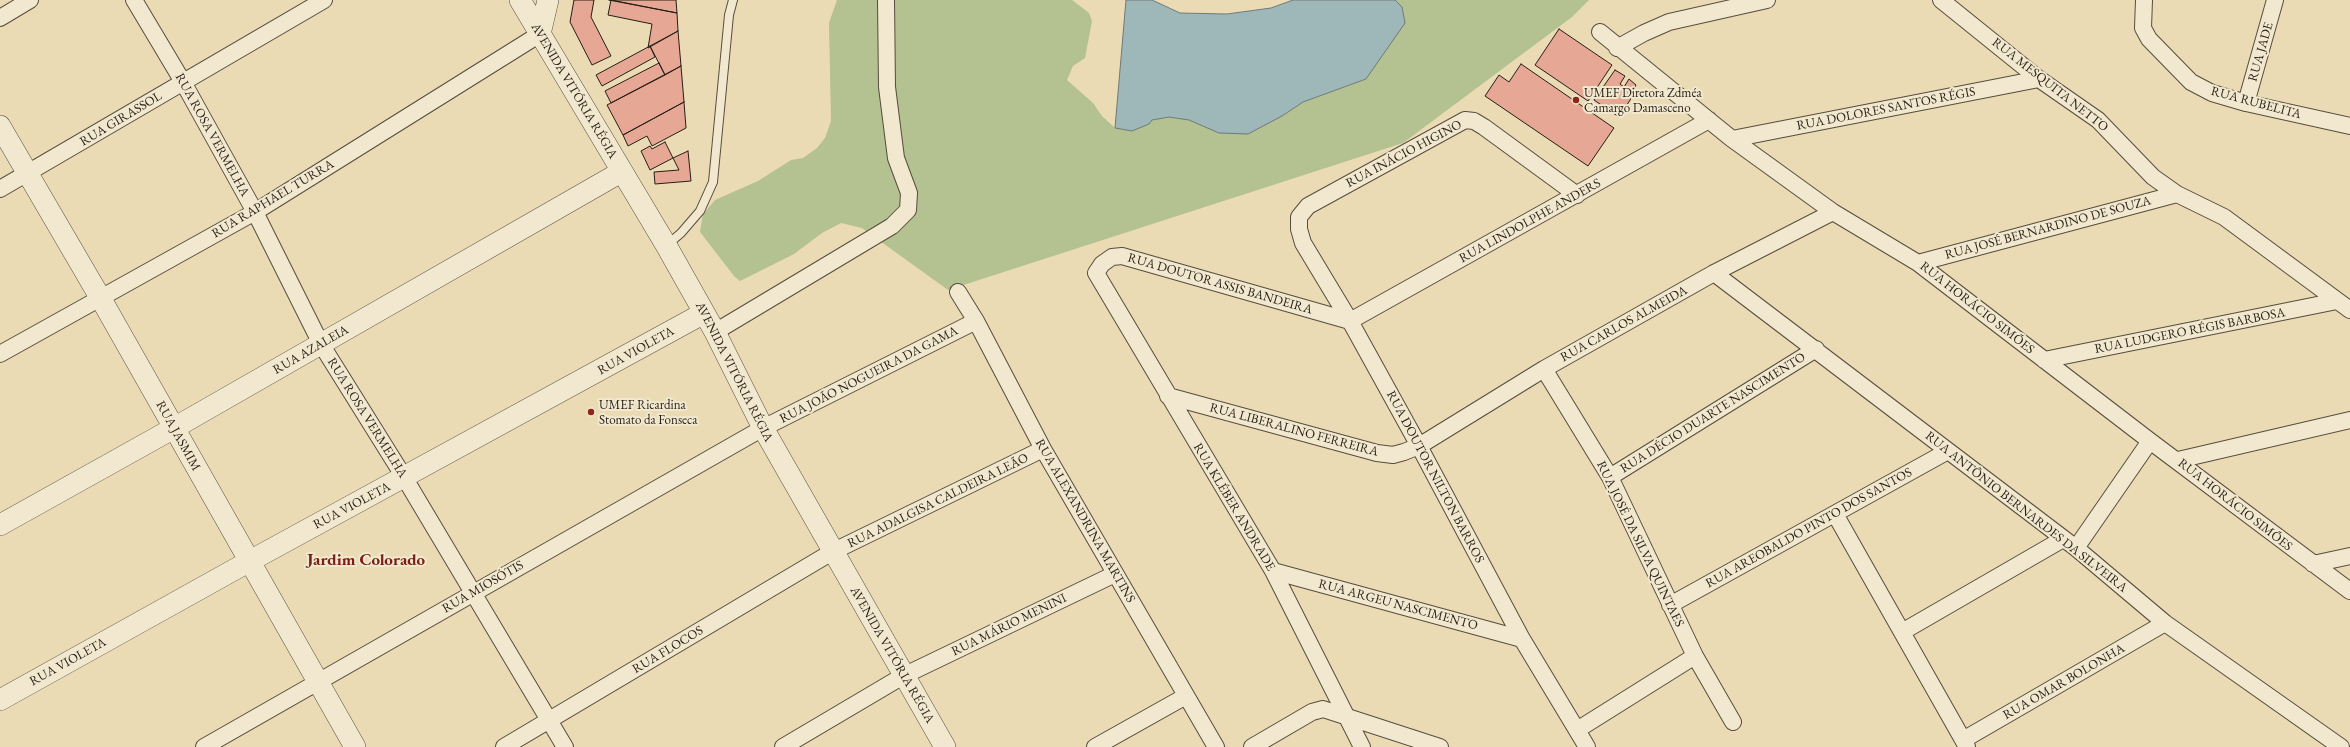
<!DOCTYPE html>
<html>
<head>
<meta charset="utf-8">
<style>
  body { margin:0 }
  canvas { display:block; background:#eadbb5 }
</style>
</head>
<body>
<canvas width="2350" height="747"></canvas>
<script>
const context = document.querySelector('canvas').getContext('2d');
context.lineJoin = 'round';
function paint(path, color) { context.fillStyle = color; context.fill(path, 'evenodd'); }
const shape = rows => new Path2D(rows.map(r => 'M' + r).join(''));
function stroke(path, color, width, dash) { context.strokeStyle = color; context.lineWidth = width; context.lineCap = dash ? 'butt' : 'round'; context.setLineDash(dash || []); context.stroke(path); }
function drawText(font, color, halo, rows, align = 'center') {
  context.font = font + ' "EB Garamond",serif'; context.lineWidth = 4; context.setLineDash([]); context.textBaseline = 'middle'; context.strokeStyle = halo; context.fillStyle = color; for (const [text, x, y, turn = 0] of rows) {
    context.save(); context.translate(x, y); context.rotate((+turn || 0) * Math.PI / 180); context.textAlign = isNaN(turn) ? turn : align; if (halo) context.strokeText(text, 0, 0); context.fillText(text, 0, 0); context.restore();
  }
}
paint(shape([
  [837,0,1072,0,1089,13,1092,21,1085,58,1073,66,1067,80,1093,103,1102,116,1115,128,1132,131,1152,120,1169,117,1189,120,1219,133,1282,116,1303,102,1366,79,1382,55,1402,7,1395,0,1589,0,1572,17,1403,143,948,290,862,228,841,223,822,233,794,254,740,281,734,276,700,232,703,214,715,200,758,181,791,160,803,158,817,148,825,138,831,121,829,23]
]), '#b4c190');
const water = shape([
  [1126,0,1152,0,1180,13,1227,14,1271,8,1293,0,1395,0,1402,7,1405,23,1366,79,1303,102,1282,116,1248,134,1219,133,1189,120,1169,117,1152,120,1149,124,1132,131,1115,128,1126,0]
]);
paint(water, '#9eb8ba');
stroke(water, '#6e7a78', 1);
const building = shape([
  [574,0,594,0,591,17,611,56,592,65,570,22,574,0],
  [609,0,676,0,677,13,609,0],
  [611,0,677,13,678,31,648,48,652,24,608,15,611,0],
  [1559,29,1612,65,1588,101,1535,65,1559,29],
  [678,31,681,66,665,75,650,46,678,31],
  [650,46,655,57,602,86,596,75,650,46],
  [659,63,665,75,611,103,605,91,659,63],
  [1521,64,1614,128,1588,166,1485,96,1499,75,1509,82,1521,64],
  [681,66,684,102,623,135,607,105,681,66],
  [1615,70,1625,76,1620,84,1624,87,1629,79,1636,85,1632,92,1634,94,1619,117,1594,100,1615,70],
  [684,102,686,128,652,146,647,136,628,146,623,135,684,102],
  [665,142,673,158,650,170,641,151,650,146,652,149,665,142],
  [688,151,691,181,655,184,654,172,679,170,673,158,688,151]
]);
paint(building, '#e7a795');
stroke(building, '#261e15', 1);
const service = shape([
  [667,245,681,233,700,211,713,182,729,15,733,0]
]);
const minor = shape([
  [134,0,183,82,255,212,321,344,404,477,565,747],
  [1941,0,2039,79,2098,120,2153,177,2177,194,2224,217,2350,310],
  [2144,0,2143,28,2149,39,2191,82,2212,93,2246,103,2350,126],
  [0,18,30,0],
  [1600,32,1732,139,1833,212,1918,263,2150,441,2350,591],
  [1617,48,1644,33,1669,22,1767,0],
  [2246,103,2275,0],
  [1732,139,2039,79],
  [0,189,324,0],
  [1577,195,1484,127,1474,121,1465,120,1308,206,1299,217,1299,229,1303,243,1350,321,1419,446,1522,639,1587,747],
  [1918,263,2177,194],
  [1714,273,2076,548,2165,623,2341,747],
  [958,292,976,321,1043,449,1216,747],
  [1350,321,1122,256,1112,257,1102,264,1096,273,1273,571,1362,747],
  [1350,321,1709,120],
  [715,332,892,226,908,210,909,193,896,158,887,87,886,0],
  [0,354,255,212,540,34],
  [2044,360,2337,301],
  [1544,369,1610,477,1695,656,1733,722],
  [1168,396,1377,453,1393,455,1404,452,1419,446,1544,369,1714,273,1833,212],
  [2178,460,2350,420],
  [1610,477,1816,349],
  [1835,514,1967,747],
  [2076,548,2150,441],
  [2313,564,2350,556],
  [1273,571,1522,639],
  [1670,605,1948,451],
  [1902,632,2063,539],
  [1577,730,1695,656],
  [1963,740,2165,623],
  [204,747,763,428,976,321],
  [504,747,832,552,1043,449],
  [783,747,903,676,1115,574],
  [1095,747,1186,696],
  [1252,747,1312,712,1323,709,1440,747]
]);
const tertiary = shape([
  [520,0,666,245,715,332,763,428,945,747],
  [540,34,548,0],
  [0,126,101,299,355,747],
  [0,525,174,428,621,172],
  [0,700,248,562,704,313]
]);
stroke(service, '#574d3d', 10);
stroke(minor, '#574d3d', 18);
stroke(tertiary, '#574d3d', 22);
stroke(service, '#f1e8cf', 8);
stroke(minor, '#f1e8cf', 16);
stroke(tertiary, '#f1e8cf', 21);
for (const [x, y, r, color] of [
  [1576,100,4,"#8f2418"],
  [591,412,4,"#8f2418"]
]) { const dot = new Path2D(); dot.arc(x, y, r, 0, 2 * Math.PI); context.fillStyle = color; context.fill(dot); stroke(dot, '#f1e8cf', 1.5); }
drawText('13px', '#261e15', '#f1e8cf', [
  ["RUA JADE",2261,52,-74],
  ["RUA MESQUITA NETTO",2050,85,38],
  ["AVENIDA VITÓRIA RÉGIA",574,91,59],
  ["RUA RUBELITA",2256,103,15],
  ["RUA DOLORES SANTOS RÉGIS",1886,109,-11],
  ["RUA GIRASSOL",121,119,-31],
  ["RUA ROSA VERMELHA",212,135,61],
  ["RUA INÁCIO HIGINO",1404,154,-28],
  ["RUA RAPHAEL TURRA",273,199,-31],
  ["RUA LINDOLPHE ANDERS",1530,221,-29],
  ["RUA JOSÉ BERNARDINO DE SOUZA",2048,228,-15],
  ["RUA DOUTOR ASSIS BANDEIRA",1220,284,16],
  ["RUA HORÁCIO SIMÕES",1977,308,38],
  ["RUA CARLOS ALMEIDA",1624,324,-29],
  ["RUA LUDGERO RÉGIS BARBOSA",2190,331,-11],
  ["RUA AZALEIA",311,350,-30],
  ["RUA VIOLETA",636,351,-29],
  ["AVENIDA VITÓRIA RÉGIA",734,372,63],
  ["RUA JOÃO NOGUEIRA DA GAMA",869,375,-27],
  ["RUA DÉCIO DUARTE NASCIMENTO",1713,413,-32],
  ["RUA ROSA VERMELHA",367,418,58],
  ["RUA LIBERALINO FERREIRA",1294,430,15],
  ["RUA JASMIM",178,436,61],
  ["RUA DOUTOR NILTON BARROS",1435,477,62],
  ["RUA ADALGISA CALDEIRA LEÃO",938,501,-26],
  ["RUA HORÁCIO SIMÕES",2235,505,38],
  ["RUA VIOLETA",352,506,-28],
  ["RUA KLÉBER ANDRADE",1234,507,59],
  ["RUA ANTÔNIO BERNARDES DA SILVEIRA",2026,512,38],
  ["RUA ALEXANDRINA MARTINS",1085,521,60],
  ["RUA AREOBALDO PINTO DOS SANTOS",1809,528,-29],
  ["RUA JOSÉ DA SILVA QUINTAES",1640,544,64],
  ["RUA MIOSÓTIS",483,587,-30],
  ["RUA ARGEU NASCIMENTO",1398,605,15],
  ["RUA MÁRIO MENINI",1009,625,-26],
  ["RUA FLOCOS",668,650,-31],
  ["AVENIDA VITÓRIA RÉGIA",892,655,60],
  ["RUA VIOLETA",68,662,-29],
  ["RUA OMAR BOLONHA",2064,682,-30]
]);
drawText('13px', '#261e15', '#f1e8cf', [
  ["UMEF Diretora Zdméa",1584,93],
  ["Camargo Damasceno",1584,108],
  ["UMEF Ricardina",599,405],
  ["Stomato da Fonseca",599,420]
], 'left');
drawText('bold 17px', '#7a1f14', '#f1e8cf', [
  ["Jardim Colorado",366,560]
]);
</script>
</body>
</html>
